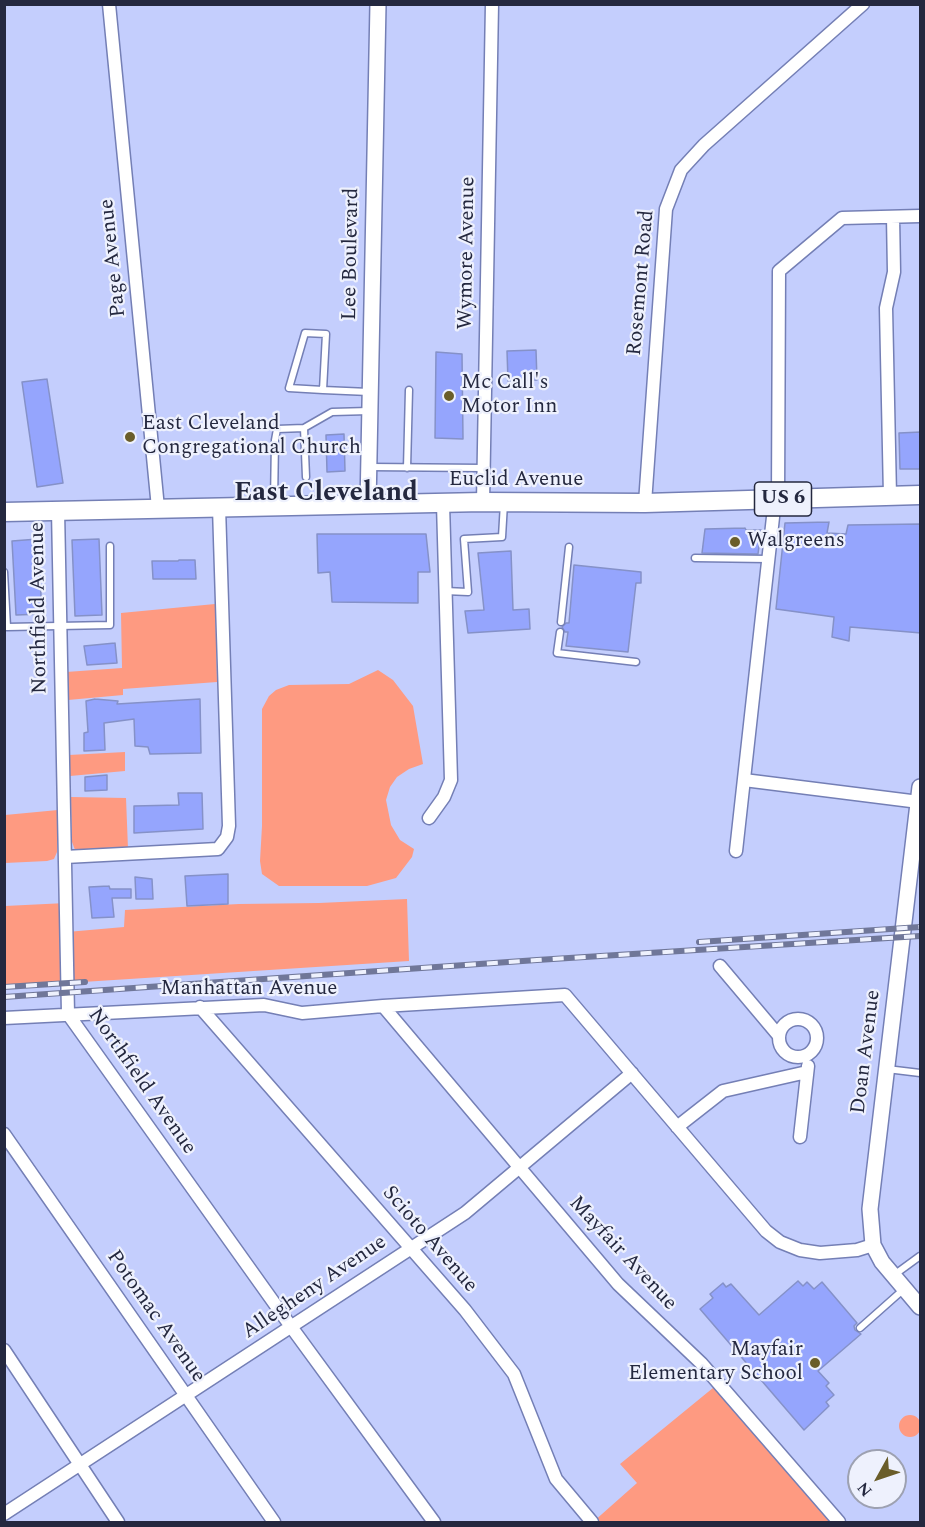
<!DOCTYPE html>
<html>
<head>
<meta charset="utf-8">
<style>
  body { margin:0 }
  #map { position:relative; width:925px; height:1527px; overflow:hidden; background:#c4cefd; font-family:Spectral,serif }
  canvas { display:block }
  .frame { position:absolute; inset:0; border:6px solid #24283f; pointer-events:none }
  .north { position:absolute; left:847px; top:1449px; width:60px; height:60px; box-sizing:border-box; background:#eef1fd; border:2px solid #9da1b1; border-radius:50%; rotate:230deg; font-size:16px; font-weight:700; line-height:24px; text-align:center; color:#24283f }
  .north::after { content:''; display:block; margin:auto; width:21px; height:27px; background:#6a5d2a; clip-path:polygon(50% 0,100% 100%,50% 72%,0 100%) }
</style>
</head>
<body>
<div id="map">
<canvas width="925" height="1527"></canvas>
<div class="frame"></div>
<div class="north">N</div>
</div>
<script>
const context = document.querySelector('canvas').getContext('2d');
context.lineJoin = 'round';
function paint(path, color) { context.fillStyle = color; context.fill(path, 'evenodd'); }
const shape = rows => new Path2D(rows.map(r => 'M' + r).join(''));
function stroke(path, color, width, dash) { context.strokeStyle = color; context.lineWidth = width; context.lineCap = dash ? 'butt' : 'round'; context.setLineDash(dash || []); context.stroke(path); }
function drawText(font, color, halo, rows, align = 'center') {
  context.font = font + ' Spectral,serif'; context.lineWidth = 4.5; context.setLineDash([]); context.textBaseline = 'middle'; context.strokeStyle = halo; context.fillStyle = color; for (const [text, x, y, turn = 0] of rows) {
    context.save(); context.translate(x, y); context.rotate((+turn || 0) * Math.PI / 180); context.textAlign = isNaN(turn) ? turn : align; if (halo) context.strokeText(text, 0, 0); context.fillText(text, 0, 0); context.restore();
  }
}
paint(shape([
  [215,604,217,682,123,689,123,695,68,700,66,672,122,668,121,613],
  [378,670,393,680,413,706,423,764,409,769,397,777,390,787,386,800,391,825,400,840,414,849,412,857,396,878,367,886,279,886,262,874,260,861,262,826,262,709,269,696,276,690,289,685,349,684],
  [125,752,125,771,70,776,69,755],
  [71,797,126,798,128,849,75,850,72,842],
  [58,810,57,852,54,859,47,861,5,863,5,815],
  [407,899,409,961,5,987,5,906,66,903,67,932,124,927,125,910,239,904,319,903],
  [719,1383,839,1522,593,1522,637,1483,620,1464],
  '899 1426a11 11 0 1 1 22 0a11 11 0 1 1-22 0Z'
]), '#fe9a81');
const building = shape([
  [536,350,537,380,508,381,507,351,536,350],
  [436,352,462,354,463,439,435,438,436,352],
  [47,379,63,483,37,487,22,382,47,379],
  [921,432,921,469,900,469,899,433,921,432],
  [344,434,345,471,327,472,326,435,344,434],
  [829,522,827,533,846,534,848,525,921,524,921,633,850,627,849,641,832,637,834,617,776,609,785,523,829,522],
  [745,528,746,530,761,530,758,554,702,553,705,529,745,528],
  [317,534,426,534,430,572,418,572,418,603,332,602,330,572,318,573,317,534],
  [38,539,42,614,16,615,12,541,38,539],
  [99,539,102,615,75,616,72,540,99,539],
  [511,551,513,610,529,609,530,629,468,633,465,611,484,610,478,553,511,551],
  [179,560,195,560,196,579,153,579,152,561,178,561,179,560],
  [574,565,641,572,641,583,636,583,628,652,566,646,568,632,565,632,562,627,566,623,569,623,574,565],
  [115,643,117,663,87,665,84,646,115,643],
  [95,699,118,701,117,704,200,699,201,753,150,754,148,747,135,746,134,719,104,723,105,750,84,751,84,733,88,732,86,701,95,699],
  [107,775,107,790,85,791,85,777,107,775],
  [178,793,202,793,203,829,134,833,134,806,179,805,178,793],
  [228,874,228,904,187,906,185,876,228,874],
  [135,877,152,879,153,899,136,899,135,877],
  [109,886,110,889,131,889,131,898,112,898,114,917,92,918,89,887,109,886],
  [798,1281,803,1286,807,1282,814,1289,822,1282,857,1323,854,1326,855,1330,861,1334,818,1371,829,1383,826,1386,834,1395,826,1402,829,1406,804,1430,700,1309,713,1298,710,1294,723,1283,726,1287,731,1284,759,1315,798,1281]
]);
paint(building, '#95a5fd');
stroke(building, '#8591c8', 1.5);
const service = shape([
  [323,390,326,334,305,333,289,388,323,390,369,392],
  [304,428,306,477],
  [370,467,483,468],
  [407,468,409,390],
  [274,503,275,440,277,429,304,428,332,412,369,411],
  [695,558,768,559],
  [4,572,7,627,110,625,110,546],
  [445,591,468,592,464,539,502,537,504,503],
  [561,622,569,547],
  [560,632,557,653,636,662],
  [887,1069,920,1073],
  [894,1275,920,1256],
  [860,1328,904,1289]
]);
const minor = shape([
  [109,4,158,508],
  [890,496,886,308,894,272,893,217],
  [778,499,779,271,842,218,920,216],
  [483,502,492,4],
  [645,503,666,209,681,170,704,145,863,4],
  [58,510,68,1014,292,1328,434,1522],
  [744,780,919,802],
  [429,818,444,797,451,780,443,504],
  [736,851,775,499],
  [65,857,218,849,227,837,229,826,219,507],
  [720,966,779,1036],
  [383,1006,618,1284,701,1363,839,1522],
  [200,1007,465,1310,514,1374,556,1479,592,1522],
  [4,1018,264,1005,302,1013,383,1006,565,995,766,1231,780,1242,800,1250,820,1253,857,1250,873,1245],
  '779 1038a19 19 0 1 1 38 0a19 19 0 1 1-38 0Z',
  [677,1127,723,1091,807,1072],
  [4,1134,274,1522],
  [800,1137,808,1066],
  [4,1350,118,1522],
  [4,1514,465,1213,632,1073]
]);
const tertiary = shape([
  [368,505,378,4],
  [920,787,870,1209,873,1245,882,1262,920,1307]
]);
const primary = shape([
  [4,512,483,502,645,503,920,495]
]);
stroke(service, '#747fb5', 9);
stroke(minor, '#747fb5', 15);
stroke(tertiary, '#747fb5', 18);
stroke(primary, '#747fb5', 21);
stroke(service, '#fff', 6);
stroke(minor, '#fff', 12);
stroke(tertiary, '#fff', 15);
stroke(primary, '#fff', 18);
const rail = shape([
  [699,942,920,927],
  [4,987,85,982],
  [4,997,537,960,920,936]
]);
stroke(rail, '#707799', 6);
stroke(rail, '#eef1fd', 4, [11]);
for (const [x, y, r, color] of [
  [449,396,6,"#6a5d2a"],
  [130,437,6,"#6a5d2a"],
  [735,542,6,"#6a5d2a"],
  [815,1363,6,"#6a5d2a"]
]) { const dot = new Path2D(); dot.arc(x, y, r, 0, 2 * Math.PI); context.fillStyle = color; context.fill(dot); stroke(dot, '#eef1fd', 2); }
for (const [x, y, w] of [
  [783,499,57]
]) { const box = new Path2D(); box.roundRect(x - w / 2, y - 17, w, 34, 4.5); context.fillStyle = '#eef1fd'; context.fill(box); stroke(box, '#24283f', 1.5); }
drawText('bold 20px', '#24283f', null, [
  ["US 6",783,499]
]);
drawText('21px', '#24283f', '#eef1fd', [
  ["Wymore Avenue",468,253,-89],
  ["Lee Boulevard",352,254,-89],
  ["Page Avenue",114,258,-96],
  ["Rosemont Road",642,283,-85],
  ["Euclid Avenue",516,481],
  ["Northfield Avenue",40,608,-91],
  ["Manhattan Avenue",249,990],
  ["Doan Avenue",867,1052,-83],
  ["Northfield Avenue",141,1082,55],
  ["Scioto Avenue",429,1240,49],
  ["Mayfair Avenue",622,1254,47],
  ["Allegheny Avenue",315,1288,-34],
  ["Potomac Avenue",155,1317,55]
]);
drawText('21px', '#24283f', '#eef1fd', [
  ["Mc Call's",461,384],
  ["Motor Inn",461,408],
  ["East Cleveland",142,425],
  ["Congregational Church",142,449],
  ["Walgreens",747,542],
  ["Mayfair",803,1351,"right"],
  ["Elementary School",803,1375,"right"]
], 'left');
drawText('bold 27px', '#24283f', '#eef1fd', [
  ["East Cleveland",326,495]
]);
</script>
</body>
</html>
